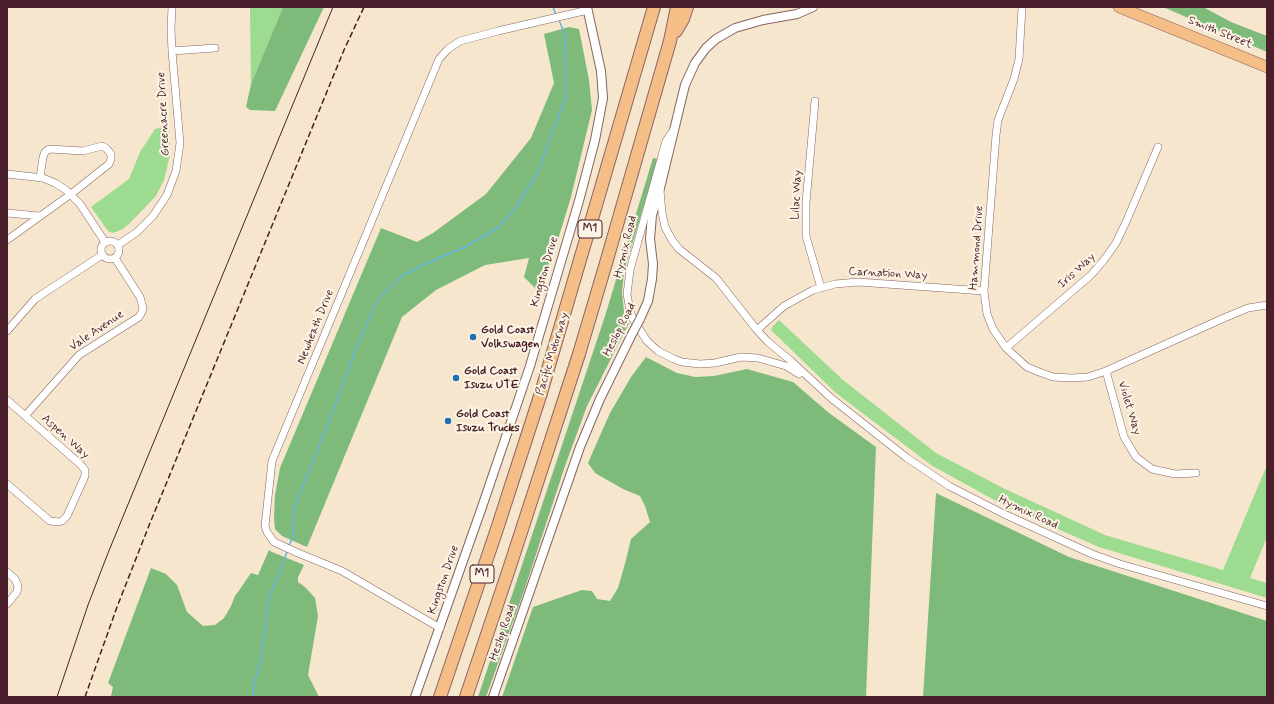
<!DOCTYPE html>
<html>
<head>
<meta charset="utf-8">
<style>
  body { margin:0 }
  #map { position:relative; width:1274px; height:704px; overflow:hidden; background:#f6e6cd; font-family:Mynerve,sans-serif }
  canvas { display:block }
  .frame { position:absolute; inset:0; border:8px solid #4a1f2b; pointer-events:none }
</style>
</head>
<body>
<div id="map">
<canvas width="1274" height="704"></canvas>
<div class="frame"></div>
</div>
<script>
const context = document.querySelector('canvas').getContext('2d');
context.lineJoin = 'round';
function paint(path, color) { context.fillStyle = color; context.fill(path, 'evenodd'); }
const shape = rows => new Path2D(rows.map(r => 'M' + r).join(''));
function stroke(path, color, width, dash) { context.strokeStyle = color; context.lineWidth = width; context.lineCap = dash ? 'butt' : 'round'; context.setLineDash(dash || []); context.stroke(path); }
function drawText(font, color, halo, rows, align = 'center') {
  context.font = font + ' Mynerve,sans-serif'; context.lineWidth = 4; context.setLineDash([]); context.textBaseline = 'middle'; context.strokeStyle = halo; context.fillStyle = color; for (const [text, x, y, turn = 0] of rows) {
    context.save(); context.translate(x, y); context.rotate((+turn || 0) * Math.PI / 180); context.textAlign = isNaN(turn) ? turn : align; if (halo) context.strokeText(text, 0, 0); context.fillText(text, 0, 0); context.restore();
  }
}
paint(shape([
  [250,7,283,7,251,84,250,10],
  [168,126,170,144,170,155,164,180,156,196,130,223,123,229,116,232,112,233,108,231,91,207,129,179,140,152,155,129],
  [779,320,843,380,936,453,1005,489,1105,535,1223,570,1267,465,1267,537,1250,578,1267,583,1267,598,1099,547,1005,506,931,465,836,393,775,334,771,330,773,326]
]), '#9ddb90');
paint(shape([
  [283,7,324,7,275,111,250,110,246,107,251,84],
  [1163,7,1203,7,1231,22,1267,36,1267,52],
  [569,27,579,29,589,80,592,110,571,197,556,246,538,291,524,277,529,258,485,265,436,290,402,317,307,547,282,536,275,529,274,518,275,495,280,468,381,228,417,242,433,233,486,194,531,138,554,83,544,34],
  [653,158,658,159,624,271,622,292,624,312,629,323,587,406,565,466,525,588,486,697,478,697,605,316],
  [646,357,677,373,695,377,714,376,747,369,793,382,829,413,876,447,866,697,502,697,533,607,582,590,592,591,597,599,610,601,618,588,626,560,631,539,650,522,645,506,640,496,623,489,595,473,588,463,610,413,631,377],
  [936,493,1069,557,1267,621,1267,697,923,697],
  [269,550,272,552,304,565,298,577,298,582,305,587,315,598,318,616,308,675,319,697,109,697,111,696,113,687,108,683,151,568,166,574,177,585,187,612,203,626,215,625,224,618,231,606,235,596,238,592,251,573,258,575]
]), '#7ebb7a');
stroke(shape([
  [553,7,556,15],
  [289,546,293,536,294,508,330,419,357,346,378,299,402,276,425,264,465,247,499,227,517,206,538,171,566,97,565,35,559,20],
  [253,697,253,688,261,659,269,598,287,552]
]), '#66b3df', 1.5);
const minor = shape([
  [1022,7,1019,59,1014,79,998,120,996,135,984,291,987,314,993,329,1006,348,1027,367,1039,372,1053,377,1072,378,1088,377,1106,371,1224,318,1248,308,1267,305],
  [172,51,215,48],
  [815,101,806,203,806,236,821,288],
  [673,131,666,141,630,270,627,294,630,311,633,319,647,341,658,351,674,359,682,362,700,364,715,363,741,357,758,358,786,366,799,374],
  [7,174,43,178,55,183,66,190,80,204,105,242],
  [660,190,662,213,665,227,672,240,679,249,716,278,757,330,768,342,791,361,831,398,907,458,949,486,1004,514,1092,554,1120,564,1267,606],
  [7,213,39,216],
  [7,240,71,194,109,164,111,159,111,154,106,148,102,146,83,151,49,149,45,152,43,157,40,178],
  '101 250a9 9 0 1 1 18 0a9 9 0 1 1-18 0Z',
  [118,245,137,232,153,216,167,195,176,171,180,143,172,51,171,29,172,7],
  [757,330,784,306,813,290,835,284,858,282,984,291],
  [7,331,35,299,102,255],
  [1006,348,1091,275,1104,260,1116,243,1126,222,1158,147],
  [1106,371,1124,437,1136,457,1152,469,1175,474,1196,473],
  [7,400,80,464,85,470,85,476,67,516,62,521,59,522,50,521,7,484],
  [25,416,79,355,139,317,142,312,143,308,140,297,115,258],
  [7,572,15,579,18,586,17,592,7,604],
  [440,628,342,571,298,553,274,542,267,532,265,526,272,461,439,59,448,49,460,41,498,31,588,10]
]);
const tertiary = shape([
  [640,319,648,301,652,279,653,264,650,239,652,215,660,188,685,85,695,63,706,48,716,39,735,28,763,20,797,14,813,7],
  [415,697,482,507,530,366,579,201,595,140,603,98,601,71,587,7],
  [493,697,580,447,600,399,631,336]
]);
const primary = shape([
  [1119,7,1267,67]
]);
const motorway = shape([
  [676,31,683,19,687,7],
  [440,697,497,529,541,393,654,7],
  [466,697,510,566,579,354,606,263,670,41,677,7]
]);
stroke(minor, '#866564', 8);
stroke(tertiary, '#866564', 10);
stroke(primary, '#866564', 12);
stroke(motorway, '#866564', 14);
stroke(minor, '#fff', 7);
stroke(tertiary, '#fff', 8);
stroke(primary, '#f6be87', 11);
stroke(motorway, '#f6be87', 12);
stroke(shape([
  [57,697,88,605,108,553,333,7]
]), '#4a1f2b', 1);
stroke(shape([
  [85,697,117,607,148,528,344,50,364,7]
]), '#4a1f2b', 1.5, [6, 3]);
const tertiaryBridge = shape([
  [631,336,640,319]
]);
stroke(tertiaryBridge, '#866564', 10, []);
stroke(tertiaryBridge, '#fff', 8);
for (const [x, y, r, color] of [
  [473,337,4,"#1f6fb2"],
  [456,378,4,"#1f6fb2"],
  [448,421,4,"#1f6fb2"]
]) { const dot = new Path2D(); dot.arc(x, y, r, 0, 2 * Math.PI); context.fillStyle = color; context.fill(dot); stroke(dot, '#fcf5e5', 1.5); }
for (const [x, y, w] of [
  [590,229,24],
  [482,574,24]
]) { const box = new Path2D(); box.roundRect(x - w / 2, y - 9, w, 18, 3); context.fillStyle = '#fcf5e5'; context.fill(box); stroke(box, '#4a1f2b', 1); }
drawText('bold 11px', '#4a1f2b', null, [
  ["M1",590,229],
  ["M1",482,574]
]);
drawText('12px', '#4a1f2b', '#fcf5e5', [
  ["Smith Street",1220,33,22],
  ["Greenacre Drive",164,114,-93],
  ["Lilac Way",797,195,-87],
  ["Hymix Road",626,247,-76],
  ["Hammond Drive",977,248,-86],
  ["Iris Way",1077,271,-43],
  ["Kingston Drive",545,272,-74],
  ["Carnation Way",888,274,3],
  ["Newheath Drive",316,327,-68],
  ["Heslop Road",620,330,-63],
  ["Vale Avenue",97,331,-34],
  ["Pacific Motorway",553,354,-73],
  ["Violet Way",1129,408,73],
  ["Aspen Way",65,437,42],
  ["Hymix Road",1028,513,25],
  ["Kingston Drive",444,580,-71],
  ["Heslop Road",503,633,-71]
]);
drawText('bold 12px', '#4a1f2b', '#fcf5e5', [
  ["Gold Coast",481,330],
  ["Volkswagen",481,344],
  ["Gold Coast",464,371],
  ["Isuzu UTE",464,385],
  ["Gold Coast",456,414],
  ["Isuzu Trucks",456,428]
], 'left');
</script>
</body>
</html>
